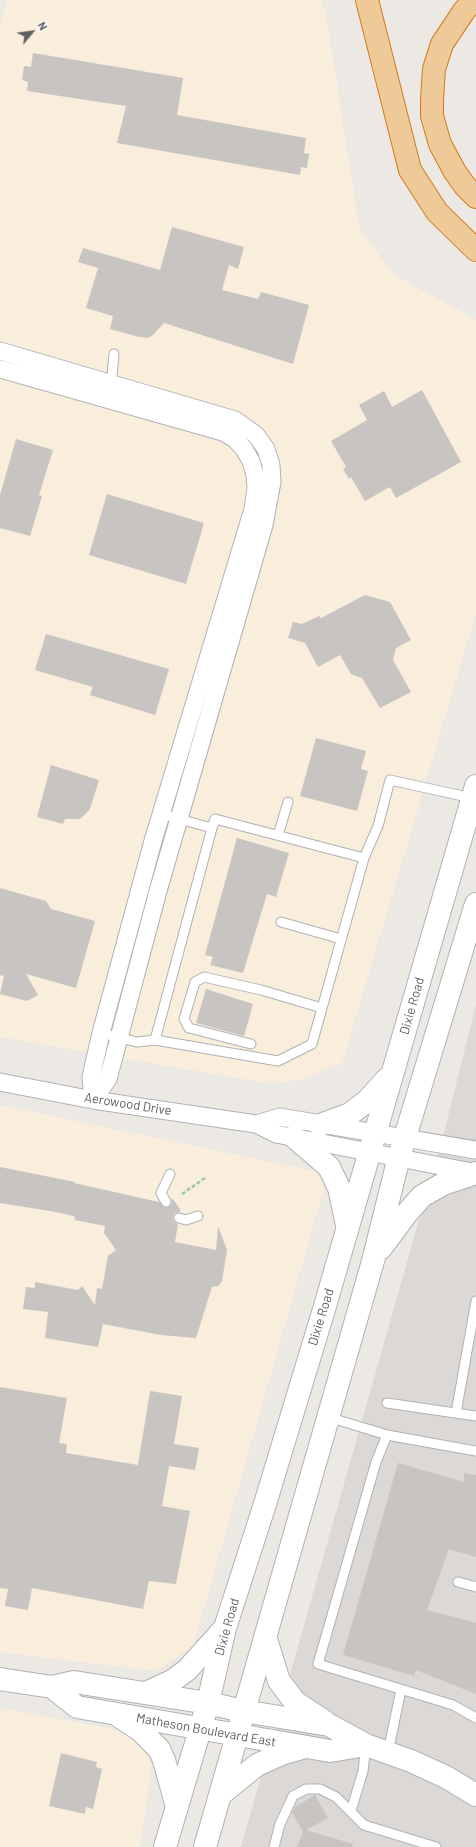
<!DOCTYPE html>
<html>
<head>
<meta charset="utf-8">
<style>
  body { margin:0 }
  #map { position:relative; width:476px; height:1847px; overflow:hidden; background:#ece9e4; font-family:Barlow,sans-serif }
  canvas { display:block }
  .north { position:absolute; left:12px; top:12px; width:40px; height:40px; -webkit-text-stroke:3px #fff; paint-order:stroke; rotate:61deg; font-size:11px; font-weight:700; line-height:16px; text-align:center; color:#5c6062 }
  .north::after { content:''; display:block; margin:auto; width:14px; height:18px; background:#5c6062; clip-path:polygon(50% 0,100% 100%,50% 72%,0 100%) }
</style>
</head>
<body>
<div id="map">
<canvas width="476" height="1847"></canvas>
<div class="north">N</div>
</div>
<script>
const context = document.querySelector('canvas').getContext('2d');
context.lineJoin = 'round';
function paint(path, color) { context.fillStyle = color; context.fill(path, 'evenodd'); }
const shape = rows => new Path2D(rows.map(r => 'M' + r).join(''));
function stroke(path, color, width, dash) { context.strokeStyle = color; context.lineWidth = width; context.lineCap = dash ? 'butt' : 'round'; context.setLineDash(dash || []); context.stroke(path); }
function drawText(font, color, halo, rows, align = 'center') {
  context.font = font + ' Barlow,sans-serif'; context.lineWidth = 3; context.setLineDash([]); context.textBaseline = 'middle'; context.strokeStyle = halo; context.fillStyle = color; for (const [text, x, y, turn = 0] of rows) {
    context.save(); context.translate(x, y); context.rotate((+turn || 0) * Math.PI / 180); context.textAlign = isNaN(turn) ? turn : align; if (halo) context.strokeText(text, 0, 0); context.fillText(text, 0, 0); context.restore();
  }
}
paint(shape([
  [7,0,321,0,326,14,359,228,393,274,476,320,476,613,342,1064,302,1079,272,1084,0,1037,0,25],
  [0,1105,328,1174,193,1647,155,1671,0,1652],
  [0,1708,117,1730,132,1735,152,1763,140,1847,0,1847]
]), '#f9eddc');
paint(shape([
  [476,1005,476,1847,241,1847,447,1121]
]), '#dbd8d6');
paint(shape([
  [33,53,183,78,177,115,306,138,304,153,309,154,307,168,301,167,300,175,117,143,126,106,27,91,28,82,22,80,24,66,31,67],
  [172,227,244,247,238,269,229,265,222,290,258,299,261,292,309,305,293,364,164,323,153,335,148,338,139,337,110,329,113,316,86,308,98,268,78,262,83,248,160,270],
  [422,390,461,462,396,498,390,487,365,501,351,477,349,479,343,469,346,467,331,441,367,420,359,405,384,391,392,407],
  [16,439,53,450,39,495,42,496,30,536,0,528,0,495],
  [107,494,204,523,186,584,89,555],
  [365,595,390,602,411,640,396,648,393,660,411,692,380,708,362,678,351,674,340,655,318,667,305,643,288,638,293,622,302,624,319,616,321,618],
  [46,634,169,669,155,715,90,695,93,687,35,670],
  [316,738,366,751,361,769,368,771,357,811,300,796],
  [51,765,99,780,90,809,80,819,65,819,63,824,37,817],
  [237,838,289,853,276,897,267,894,243,973,210,965,213,957,205,955],
  [0,888,46,901,51,909,95,921,76,988,26,974,38,995,27,1001,0,994,4,976,0,975],
  [206,989,253,1004,244,1036,196,1023],
  [0,1167,75,1182,74,1183,159,1202,166,1208,171,1205,172,1198,180,1209,180,1212,175,1213,173,1217,174,1222,178,1224,175,1242,216,1250,218,1226,227,1250,222,1281,218,1286,212,1287,196,1338,161,1335,103,1324,98,1347,45,1338,48,1312,23,1309,26,1287,35,1288,35,1282,78,1290,82,1286,95,1305,97,1288,102,1289,108,1256,116,1250,104,1233,105,1226,75,1220,74,1216,50,1211,0,1203],
  [0,1387,67,1398,59,1443,67,1444,66,1453,138,1465,150,1391,182,1396,174,1444,199,1448,195,1470,169,1466,162,1506,190,1511,176,1584,149,1581,143,1609,32,1588,28,1610,5,1606,8,1589,0,1588],
  [398,1463,464,1482,464,1473,476,1475,476,1557,449,1549,427,1610,476,1623,476,1694,416,1670,414,1676,343,1655],
  [61,1753,97,1762,96,1767,102,1769,93,1809,86,1807,85,1814,49,1806],
  [315,1795,328,1818,306,1830,353,1844,352,1847,297,1847,303,1832,292,1812,295,1807]
]), '#c8c4c1');
const lane = shape([
  [111,386,114,354],
  [161,814,212,828,215,819,364,858],
  [278,835,288,802],
  [281,922,341,939],
  [101,1033,137,1042,155,1040,278,1061,312,1044,364,858,378,826,390,780,472,798],
  [155,1040,212,828],
  [251,1044,189,1028,184,1019,195,982,204,977,261,990,322,1008],
  [166,1202,161,1193,170,1174],
  [179,1218,186,1220,198,1216],
  [387,1403,476,1416],
  [456,1413,476,1301],
  [328,1417,387,1435,376,1462,318,1664,453,1705,476,1718],
  [387,1435,476,1451],
  [458,1582,476,1587],
  [388,1752,401,1690],
  [351,1811,363,1771,366,1745],
  [274,1847,280,1824,293,1796,306,1789,320,1789,336,1797,364,1825,436,1847]
]);
const street = shape([
  [0,351,235,420,256,435,266,449,271,465,272,482,264,525,158,891,108,1079,93,1100],
  [0,369,223,432,235,439,244,449,251,461,255,475,256,488,253,509,153,841,101,1033,91,1077,93,1100],
  [0,1082,93,1100,256,1124,276,1134,476,1173],
  [256,1124,280,1117,476,1150]
]);
const secondary = shape([
  [320,1125,350,1114,367,1101,387,1079],
  [294,1137,329,1167,339,1188,347,1225],
  [381,1248,407,1213,422,1196,443,1184,476,1173],
  [265,1636,279,1681,295,1702,325,1722],
  [0,1679,52,1687,74,1682,208,1703,243,1711,329,1725,366,1745,411,1761,446,1777,476,1795],
  [52,1687,77,1707,330,1751,366,1745],
  [146,1693,172,1681,187,1670,223,1630],
  [120,1717,140,1730,159,1749,164,1760,177,1807],
  [221,1794,257,1765,281,1754,302,1748],
  [165,1847,208,1703,225,1628,265,1504,325,1306,476,786],
  [205,1847,373,1261,399,1157,476,904]
]);
const highway = shape([
  [367,0,410,170,437,212,476,250],
  [474,0,464,11,442,44,434,69,432,99,432,116,440,144,455,172,465,186,476,197]
]);
stroke(lane, '#afb2b4', 11);
stroke(street, '#afb2b4', 19);
stroke(secondary, '#aeb2b5', 24);
stroke(highway, '#d27a1e', 24);
stroke(shape([
  [182,1194,205,1178]
]), '#a1c6a5', 2.5, [4, 2]);
stroke(lane, '#fff', 9);
stroke(street, '#fff', 17);
stroke(secondary, '#fff', 22);
stroke(highway, '#efca99', 22);
drawText('13px', '#5c6062', '#fff', [
  ["Dixie Road",412,1006,-74],
  ["Aerowood Drive",128,1104,9],
  ["Dixie Road",321,1317,-73],
  ["Dixie Road",227,1627,-74],
  ["Matheson Boulevard East",206,1730,10]
]);
</script>
</body>
</html>
